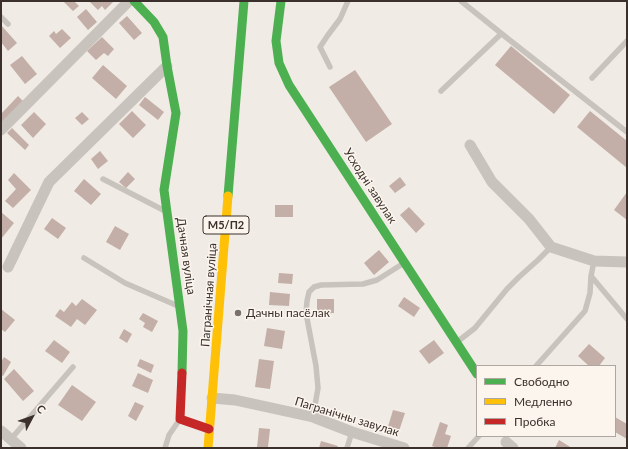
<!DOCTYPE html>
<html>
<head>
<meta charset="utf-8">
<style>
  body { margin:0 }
  #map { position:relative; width:628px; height:449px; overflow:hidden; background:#f0ebe5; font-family:Lato,sans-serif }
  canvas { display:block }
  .frame { position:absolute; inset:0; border:2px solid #3b302b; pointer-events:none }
  .legend { position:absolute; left:476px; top:365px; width:140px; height:72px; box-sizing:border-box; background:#fbf5ee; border:1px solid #aea6a0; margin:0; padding:5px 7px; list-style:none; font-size:12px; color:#3b302b }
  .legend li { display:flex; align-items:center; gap:8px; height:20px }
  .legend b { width:20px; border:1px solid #aea6a0 }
  .north { position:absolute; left:12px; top:397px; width:40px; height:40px; -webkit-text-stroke:3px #fbf5ee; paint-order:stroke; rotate:49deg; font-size:11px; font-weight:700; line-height:16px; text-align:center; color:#3b302b }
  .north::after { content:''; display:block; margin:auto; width:14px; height:18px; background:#3b302b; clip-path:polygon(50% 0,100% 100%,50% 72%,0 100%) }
</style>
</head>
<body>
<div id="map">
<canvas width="628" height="449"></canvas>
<div class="frame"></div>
<ul class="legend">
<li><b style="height:5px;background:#4caf50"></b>Свободно</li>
<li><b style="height:5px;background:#ffc107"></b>Медленно</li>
<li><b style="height:5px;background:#c62828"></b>Пробка</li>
</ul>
<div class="north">С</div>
</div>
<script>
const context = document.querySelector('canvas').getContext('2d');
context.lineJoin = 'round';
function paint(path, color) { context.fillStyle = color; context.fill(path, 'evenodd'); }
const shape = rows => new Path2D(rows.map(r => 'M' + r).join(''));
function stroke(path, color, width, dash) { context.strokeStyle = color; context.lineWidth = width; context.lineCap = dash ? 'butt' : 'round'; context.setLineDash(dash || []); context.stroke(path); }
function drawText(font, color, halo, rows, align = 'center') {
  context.font = font + ' Lato,sans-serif'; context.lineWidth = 3; context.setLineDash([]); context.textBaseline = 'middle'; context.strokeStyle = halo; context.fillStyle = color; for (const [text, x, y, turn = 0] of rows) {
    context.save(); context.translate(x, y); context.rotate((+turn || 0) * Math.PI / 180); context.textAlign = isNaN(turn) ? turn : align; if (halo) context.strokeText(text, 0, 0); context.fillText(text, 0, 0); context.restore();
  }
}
paint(shape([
  [63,1,74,1,79,6,73,11],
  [89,1,114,1,105,10,102,6,98,10],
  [86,9,97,22,88,30,77,17],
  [127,16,142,33,134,40,119,23],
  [1,25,17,43,8,51,1,42],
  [62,29,71,38,60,48,49,36,54,31,56,34],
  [102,37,114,49,108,56,104,53,96,60,87,51],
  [511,46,570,95,554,114,495,65],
  [22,56,37,74,25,84,10,65],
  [103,65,127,86,116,99,92,78],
  [355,70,392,124,366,142,329,87],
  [18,96,23,101,3,122,1,120,1,114],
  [145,97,164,112,158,120,139,105],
  [132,111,146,125,133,138,119,124],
  [590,111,627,141,627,168,577,127],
  [34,112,46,124,33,138,21,125],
  [82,112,89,119,82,125,75,118],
  [12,128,29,145,25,150,7,133],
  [100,151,108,161,98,169,91,159],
  [128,172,135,179,126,188,119,182],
  [14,173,31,190,13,208,5,201,16,189,8,180],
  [400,177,406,185,395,193,389,186],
  [84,179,101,194,91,205,74,191],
  [627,192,627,220,614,210],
  [275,205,293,205,293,217,275,217],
  [409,207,425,224,416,233,400,215],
  [1,212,14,223,1,239],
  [52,218,66,228,58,239,44,229],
  [115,226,129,234,120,250,106,242],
  [379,250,389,262,374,275,364,263],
  [279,273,293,274,292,284,278,283],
  [270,292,290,294,289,306,269,305],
  [404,297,420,308,414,317,398,306],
  [82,299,97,310,85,325,77,319,71,327,55,316,60,309,64,312,72,302,76,306],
  [317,299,334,299,334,313,317,314],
  [1,309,15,320,5,332,1,329],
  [143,313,158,321,152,332,143,327,145,323,139,319],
  [267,328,285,331,282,349,264,346],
  [124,329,132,334,127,343,119,338],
  [54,340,70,352,62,363,45,351],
  [434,340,444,353,429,364,419,351],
  [589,344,605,358,599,366,589,366,578,356],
  [4,357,11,362,3,376,1,375,1,362],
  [140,359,154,365,151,373,137,366],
  [259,359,274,361,270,389,255,387],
  [14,369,34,391,23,401,4,379],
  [138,373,153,380,148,393,132,386],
  [72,385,96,402,82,421,58,405],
  [135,402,144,406,136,421,128,416],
  [393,410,405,413,398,434,387,430],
  [615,417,627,424,627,439,615,432],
  [440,422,448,425,445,434,451,436,447,448,438,448,432,446],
  [259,428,270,429,268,447,271,447,271,448,257,448],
  [559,440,572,448,555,448],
  [321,441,338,446,337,448,319,448]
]), '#c3afa7');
stroke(shape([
  [461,1,507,38,627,132],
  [1,17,8,24],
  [330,67,320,47,328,35,340,19,348,1],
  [592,78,627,41],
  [441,91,501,34],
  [103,179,165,211],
  [84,258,125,283,178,306],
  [591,276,627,319],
  [457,342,475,328,507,289,519,277,538,260,551,247],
  [536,366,585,311,590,293,591,276,594,261],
  [313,417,318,388,316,366,306,313,307,301,309,292,314,287,321,285,363,284,377,280,404,263],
  [11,439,73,367],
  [165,448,169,435,180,419],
  [347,448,352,432],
  [468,448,479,436]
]), '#c9c3be', 5.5);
stroke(shape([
  [1,130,129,1],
  [470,145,492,182,529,219,551,247,594,261,627,262],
  [8,267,49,182,167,66],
  [212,398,235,400,313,417,352,432,404,448],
  [1,431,21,448],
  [506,442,513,448]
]), '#c9c3be', 11);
stroke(shape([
  [134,1,154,22,163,37,167,66,176,113,164,190,183,331,182,373],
  [281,1,276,41,279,63,289,85,477,374],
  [228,196,244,1]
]), '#4caf50', 9);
stroke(shape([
  [208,448,228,196]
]), '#ffc107', 9);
stroke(shape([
  [182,373,180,419,209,429]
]), '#c62828', 9);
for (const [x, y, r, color] of [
  [238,313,4,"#7a716c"]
]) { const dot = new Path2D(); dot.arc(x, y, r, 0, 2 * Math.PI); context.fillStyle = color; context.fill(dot); stroke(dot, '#fbf5ee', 1.5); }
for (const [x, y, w] of [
  [226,225,46]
]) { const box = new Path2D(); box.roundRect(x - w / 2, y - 9, w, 18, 3); context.fillStyle = '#fbf5ee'; context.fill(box); stroke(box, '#3b302b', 1); }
drawText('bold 11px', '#3b302b', null, [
  ["М5/П2",226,225]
]);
drawText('12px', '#3b302b', '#fbf5ee', [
  ["Усходні завулак",370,186,57],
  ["Дачная вуліца",186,256,82],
  ["Пагранічная вуліца",209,295,-86],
  ["Пагранічны завулак",347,417,17]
]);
drawText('12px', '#3b302b', '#fbf5ee', [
  ["Дачны пасёлак",246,313]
], 'left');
</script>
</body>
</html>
